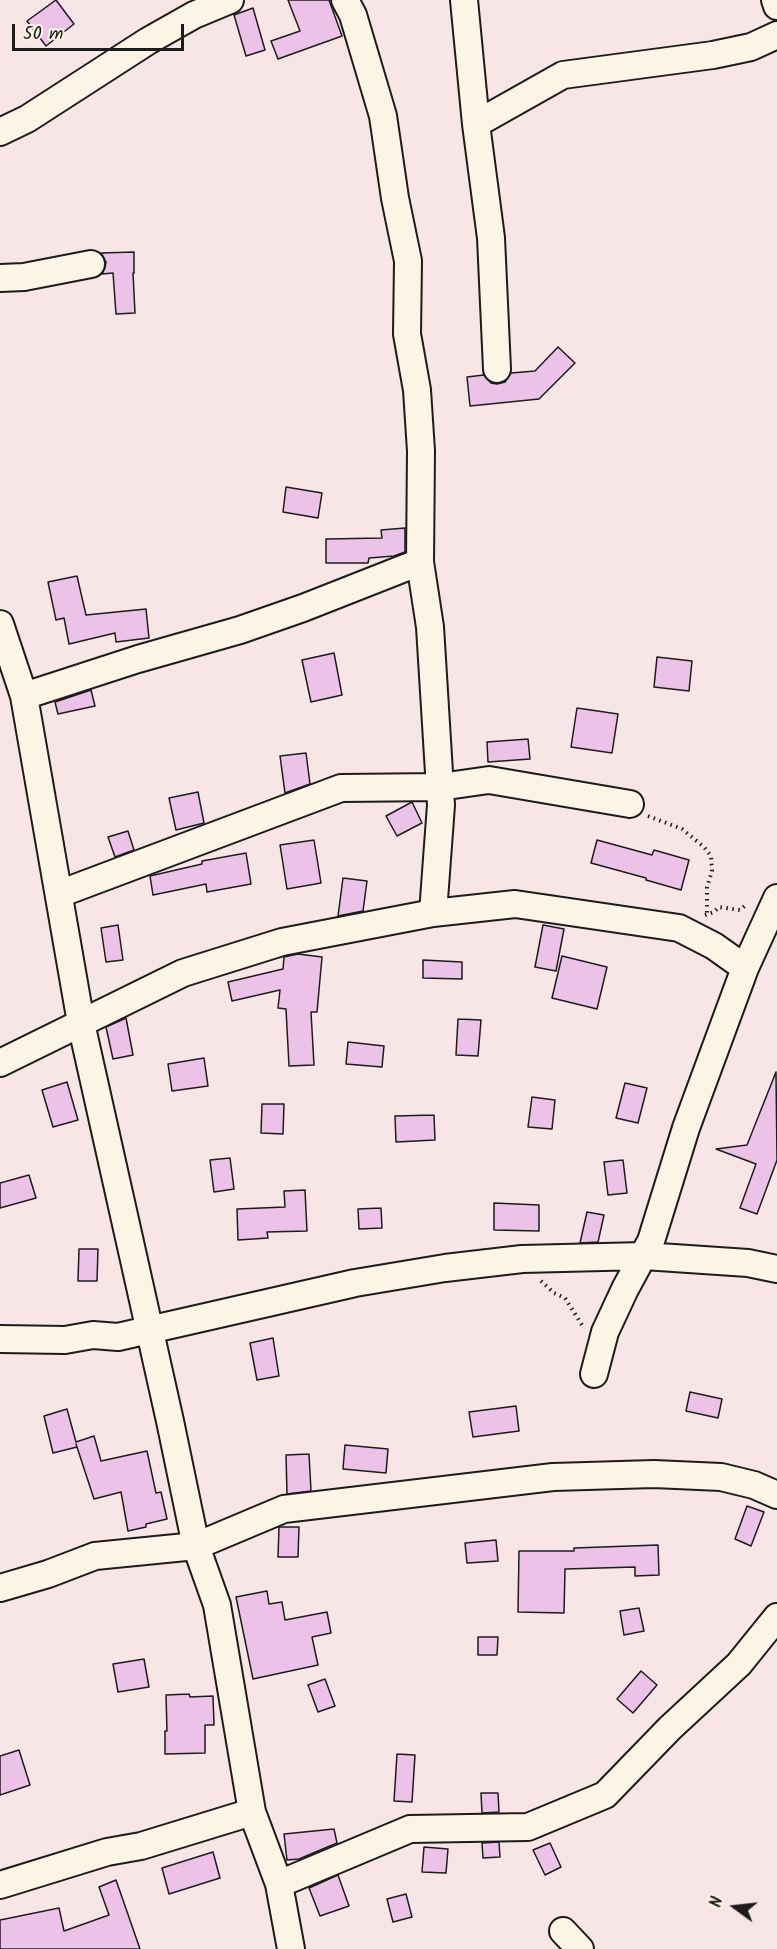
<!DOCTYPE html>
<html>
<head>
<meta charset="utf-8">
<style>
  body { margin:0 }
  #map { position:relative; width:777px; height:1949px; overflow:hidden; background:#f8e6e6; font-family:Kalam,sans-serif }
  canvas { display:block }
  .north { position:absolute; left:705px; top:1877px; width:60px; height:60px; -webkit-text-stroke:4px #fcf5e5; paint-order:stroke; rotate:285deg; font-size:16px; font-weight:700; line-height:24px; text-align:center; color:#1c1c1c }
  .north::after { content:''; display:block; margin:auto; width:21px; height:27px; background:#1c1c1c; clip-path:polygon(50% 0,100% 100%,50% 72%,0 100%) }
  .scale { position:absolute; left:12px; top:24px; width:172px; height:27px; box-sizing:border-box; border:3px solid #1c1c1c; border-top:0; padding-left:8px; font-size:18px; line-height:21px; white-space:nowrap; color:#1c1c1c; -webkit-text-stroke:4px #fcf5e5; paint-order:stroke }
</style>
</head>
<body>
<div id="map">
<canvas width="777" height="1949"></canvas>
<div class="north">N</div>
<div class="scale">50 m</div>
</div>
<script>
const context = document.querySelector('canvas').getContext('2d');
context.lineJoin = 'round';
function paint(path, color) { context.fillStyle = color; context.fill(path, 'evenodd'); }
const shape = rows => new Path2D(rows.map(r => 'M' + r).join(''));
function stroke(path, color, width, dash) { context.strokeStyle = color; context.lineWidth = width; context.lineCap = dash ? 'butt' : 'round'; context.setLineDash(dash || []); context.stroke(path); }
const building = shape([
  [56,0,74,24,46,46,27,21,56,0],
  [288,0,329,0,342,36,278,59,271,41,300,31,288,0],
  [253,8,265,50,246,56,234,15,253,8],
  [134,252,134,273,133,273,135,313,116,314,113,273,102,274,105,268,106,262,101,253,134,252],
  [558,347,575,363,539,399,470,406,467,377,484,375,491,383,497,384,505,382,511,373,535,371,558,347],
  [286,487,322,493,318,518,283,512,286,487],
  [405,528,405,552,394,556,369,558,368,563,326,563,326,539,382,538,381,530,405,528],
  [77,576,86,615,146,609,149,638,116,642,115,633,69,644,64,618,56,620,48,582,77,576],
  [334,653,342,695,311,702,302,660,334,653],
  [657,657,692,661,689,691,654,687,657,657],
  [91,690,95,706,58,714,55,702,91,690],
  [577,708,618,714,612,753,571,747,577,708],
  [528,739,530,759,488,762,487,742,528,739],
  [306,753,310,784,285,793,280,756,306,753],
  [198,792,204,823,176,830,169,798,198,792],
  [412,802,422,823,397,836,386,816,412,802],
  [128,831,134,850,115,857,108,837,128,831],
  [314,840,321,883,287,889,280,845,314,840],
  [597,840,652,855,654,850,689,860,681,890,646,880,646,878,591,863,597,840],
  [246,853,251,884,207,892,206,884,153,895,150,876,202,864,202,861,246,853],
  [343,878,367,881,363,911,338,916,343,878],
  [118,925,123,960,106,962,101,928,118,925],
  [543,925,564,929,556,971,535,967,543,925],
  [298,954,322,957,317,1012,311,1012,314,1065,289,1066,286,1009,278,1008,280,990,232,1001,228,982,283,969,284,957,298,954],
  [562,956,607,967,597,1009,552,998,562,956],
  [423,960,462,962,462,979,423,978,423,960],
  [126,1018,133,1055,113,1059,106,1027,126,1018],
  [458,1019,481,1020,478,1056,456,1055,458,1019],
  [348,1042,384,1046,382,1067,346,1064,348,1042],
  [204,1058,208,1086,172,1091,168,1064,204,1058],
  [776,1072,777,1160,757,1214,740,1208,756,1164,716,1149,747,1145,776,1072],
  [67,1082,78,1120,53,1127,42,1090,67,1082],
  [625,1083,647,1088,638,1123,616,1118,625,1083],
  [532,1097,555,1100,552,1129,528,1127,532,1097],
  [262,1104,284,1104,283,1134,261,1133,262,1104],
  [434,1115,435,1140,396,1142,395,1116,434,1115],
  [230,1158,234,1189,214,1192,210,1160,230,1158],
  [623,1160,627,1193,608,1195,604,1162,623,1160],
  [29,1175,36,1198,0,1208,0,1183,29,1175],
  [305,1190,307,1231,267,1232,268,1238,238,1240,237,1209,285,1207,284,1191,305,1190],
  [494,1203,539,1205,539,1231,494,1230,494,1203],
  [381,1208,382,1228,359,1229,358,1209,381,1208],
  [587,1212,604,1215,598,1242,580,1243,587,1212],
  [79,1249,98,1249,97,1281,78,1281,79,1249],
  [273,1338,279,1376,257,1380,250,1343,273,1338],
  [690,1392,722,1399,718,1418,686,1411,690,1392],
  [516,1406,519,1431,473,1437,469,1412,516,1406],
  [67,1409,76,1442,94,1436,101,1461,147,1451,156,1493,161,1492,167,1519,146,1524,146,1527,128,1531,121,1492,94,1499,76,1444,77,1447,53,1453,44,1416,67,1409],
  [345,1445,388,1449,386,1473,343,1469,345,1445],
  [309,1454,311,1491,287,1494,286,1455,309,1454],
  [747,1506,764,1512,751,1546,735,1539,747,1506],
  [279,1527,299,1527,298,1557,278,1557,279,1527],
  [496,1540,498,1561,467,1563,465,1543,496,1540],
  [658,1545,659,1575,635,1576,635,1567,565,1569,564,1613,518,1612,519,1551,574,1551,574,1548,658,1545],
  [267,1591,269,1604,282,1602,285,1620,327,1612,331,1633,312,1637,318,1665,253,1679,236,1597,267,1591],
  [639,1608,644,1631,624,1635,620,1611,639,1608],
  [478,1637,498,1637,497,1655,478,1655,478,1637],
  [144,1659,149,1687,118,1692,113,1664,144,1659],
  [641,1671,657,1685,633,1713,617,1699,641,1671],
  [325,1679,335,1706,318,1712,308,1685,325,1679],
  [189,1694,190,1697,213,1696,214,1725,205,1725,205,1753,165,1754,165,1731,167,1731,166,1695,189,1694],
  [19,1750,30,1785,0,1795,0,1756,19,1750],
  [397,1754,415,1755,412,1802,394,1801,397,1754],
  [481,1793,498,1793,499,1812,482,1813,481,1793],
  [334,1829,337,1843,299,1859,287,1860,284,1834,334,1829],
  [499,1842,500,1857,483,1858,482,1843,499,1842],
  [550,1843,561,1867,545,1875,533,1850,550,1843],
  [424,1847,448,1849,446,1873,422,1872,424,1847],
  [213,1852,220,1878,169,1894,162,1868,213,1852],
  [338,1875,349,1906,320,1916,309,1888,338,1875],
  [116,1880,140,1949,0,1949,0,1920,59,1908,64,1931,109,1915,99,1887,116,1880],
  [406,1894,412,1917,393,1922,387,1899,406,1894]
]);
paint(building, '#edc2e8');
stroke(building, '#1c1c1c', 1.5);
const street = shape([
  [345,0,353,15,383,116,395,198,408,261,407,334,417,390,421,451,420,562],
  [464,0,476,124,491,238,497,369],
  [775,0,777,6],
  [476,124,563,75,713,55,751,47,777,35],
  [0,132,27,119,148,41,194,15,230,0],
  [0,278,24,277,91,264],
  [0,624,24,696,81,1023,170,1421,196,1546,217,1605,252,1812,279,1884,291,1949],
  [24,696,138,659,240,630,303,608,420,562,430,627,441,805,433,913],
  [59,894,341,788,440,787,489,780,630,804],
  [0,1063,183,973,282,942,433,913,515,904,679,928,714,946,745,968],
  [0,1339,65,1340,93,1335,118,1337,355,1283,445,1268,522,1259,644,1256,748,1263,777,1269],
  [594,1374,605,1332,625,1289,651,1241,686,1128,745,968,777,898],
  [0,1588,48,1574,95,1556,196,1546,284,1509,553,1477,654,1474,721,1477,754,1485,777,1495],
  [279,1884,410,1829,528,1827,605,1795,670,1728,739,1664,777,1617],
  [0,1885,107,1852,141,1846,252,1812],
  [563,1931,580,1949]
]);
stroke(street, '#1c1c1c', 30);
stroke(shape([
  [648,816,682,829,704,847,711,856,712,871,707,887,707,914],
  [705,915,714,912,719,907,740,910,747,904],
  [541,1281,554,1293,565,1298,582,1325]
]), '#1c1c1c', 4, [1.5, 4.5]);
stroke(street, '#fcf5e5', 26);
</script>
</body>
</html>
